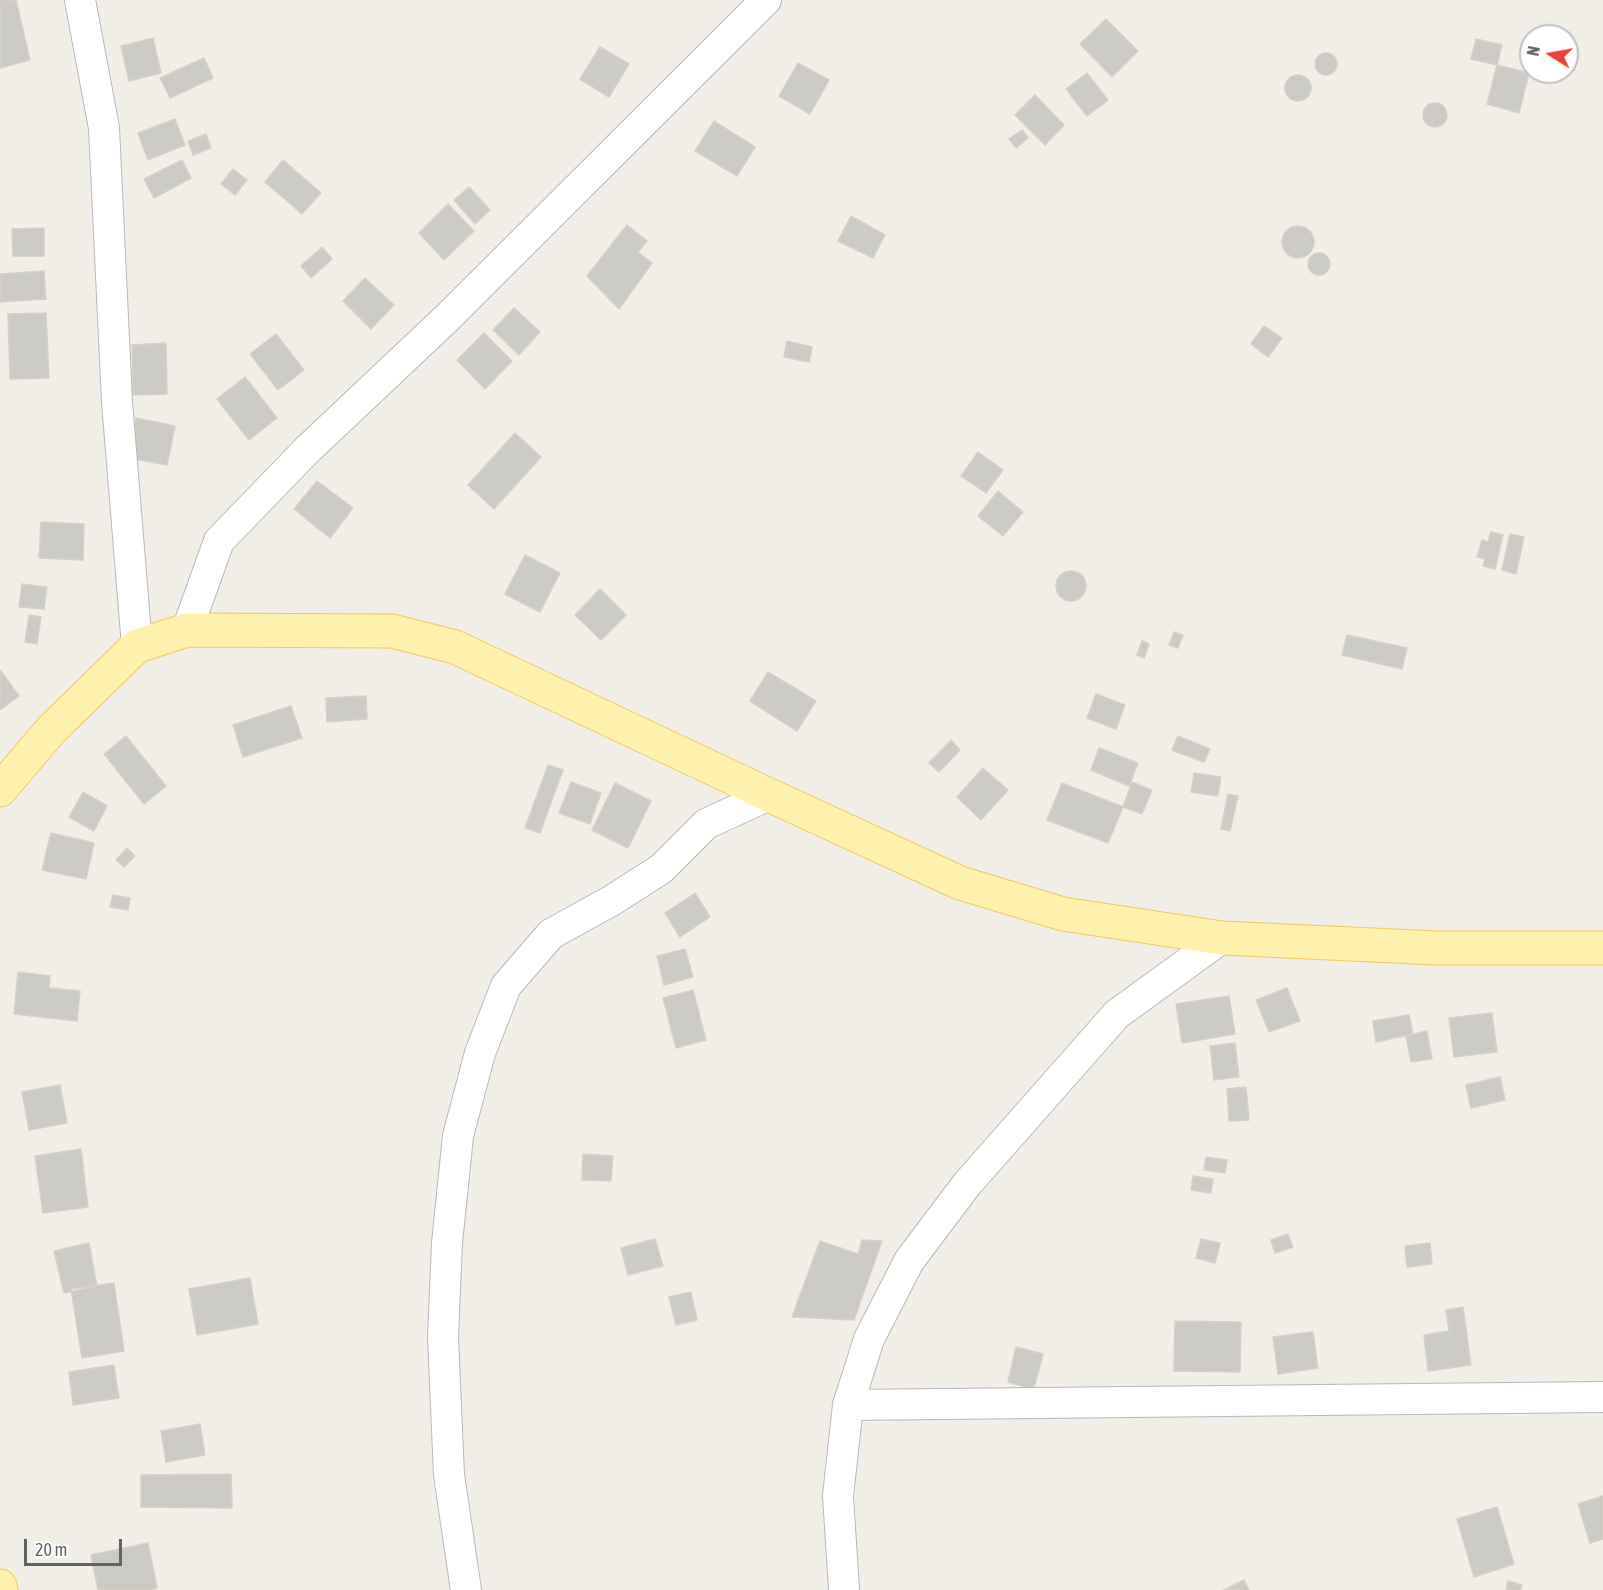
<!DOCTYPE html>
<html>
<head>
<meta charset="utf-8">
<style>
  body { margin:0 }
  #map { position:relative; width:1603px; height:1590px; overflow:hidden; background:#f1efe8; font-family:"Asap Condensed",sans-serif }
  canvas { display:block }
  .north { position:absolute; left:1519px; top:24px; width:60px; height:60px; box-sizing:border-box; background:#fff; border:2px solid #bfc1c3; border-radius:50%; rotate:281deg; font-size:16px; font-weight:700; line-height:24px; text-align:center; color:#5f6368 }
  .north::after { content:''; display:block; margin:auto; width:21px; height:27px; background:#ea4335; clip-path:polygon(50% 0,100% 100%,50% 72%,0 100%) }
  .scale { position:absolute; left:24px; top:1539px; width:98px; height:27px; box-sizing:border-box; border:3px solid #5f6368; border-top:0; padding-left:8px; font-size:18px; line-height:21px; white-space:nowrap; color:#5f6368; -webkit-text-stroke:4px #fff; paint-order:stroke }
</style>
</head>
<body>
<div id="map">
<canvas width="1603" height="1590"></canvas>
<div class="north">N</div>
<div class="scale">20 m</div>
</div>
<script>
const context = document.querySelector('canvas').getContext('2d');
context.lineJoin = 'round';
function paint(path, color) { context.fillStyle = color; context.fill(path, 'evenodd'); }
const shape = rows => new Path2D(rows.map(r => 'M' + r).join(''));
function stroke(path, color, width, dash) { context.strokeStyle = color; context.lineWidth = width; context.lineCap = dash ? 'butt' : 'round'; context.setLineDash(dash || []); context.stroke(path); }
const building = shape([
  [0,0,16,0,30,60,0,68,0,0],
  [1106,19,1138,51,1112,77,1080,44,1106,19],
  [153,38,161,73,129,81,121,46,153,38],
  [1476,39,1502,45,1497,65,1471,59,1476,39],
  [600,47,629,64,609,97,580,79,600,47],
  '1315 64a11 11 0 1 1 22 0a11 11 0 1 1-22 0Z',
  [204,58,213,78,170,98,160,78,204,58],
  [798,63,829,80,810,114,779,96,798,63],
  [1497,65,1529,73,1519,113,1487,104,1497,65],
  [1087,73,1108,100,1087,116,1066,89,1087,73],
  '1285 88a13 13 0 1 1 26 0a13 13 0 1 1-26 0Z',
  [1035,95,1064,125,1045,145,1015,115,1035,95],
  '1423 115a12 12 0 1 1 24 0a12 12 0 1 1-24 0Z',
  [175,119,185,145,148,160,138,133,175,119],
  [714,121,755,147,737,176,695,151,714,121],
  [1022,130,1028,138,1016,148,1009,139,1022,130],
  [206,134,211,148,193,155,188,141,206,134],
  [182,160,191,178,154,198,144,179,182,160],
  [283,160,321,193,302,214,265,182,283,160],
  [233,169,247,180,235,195,221,184,233,169],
  [469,187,490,210,475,224,454,200,469,187],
  [448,204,474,231,444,260,419,233,448,204],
  [851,216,885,235,873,258,838,241,851,216],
  [627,225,647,241,638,252,652,263,619,309,587,276,627,225],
  '1282 242a16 16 0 1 1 32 0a16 16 0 1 1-32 0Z',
  [44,228,44,256,13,256,12,229,44,228],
  [322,247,332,259,311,278,301,266,322,247],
  '1308 264a11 11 0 1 1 22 0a11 11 0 1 1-22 0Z',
  [44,271,46,299,0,302,0,274,44,271],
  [365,278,394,305,371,329,343,301,365,278],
  [514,308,540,332,519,355,493,330,514,308],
  [46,313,49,378,10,379,8,314,46,313],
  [1264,326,1282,338,1268,357,1251,344,1264,326],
  [484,333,512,361,485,389,457,360,484,333],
  [276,334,304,370,278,390,250,354,276,334],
  [787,341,812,347,809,362,784,357,787,341],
  [166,343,167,394,133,395,132,345,166,343],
  [245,377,277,418,249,440,217,399,245,377],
  [136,418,175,426,167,465,129,458,136,418],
  [515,433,541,457,494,509,468,485,515,433],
  [978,452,1003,470,986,493,961,476,978,452],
  [317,481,353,508,330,538,294,509,317,481],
  [998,491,1023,512,1003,536,978,516,998,491],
  [41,522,84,524,83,560,39,558,41,522],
  [1491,532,1503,535,1495,569,1483,566,1485,559,1477,557,1482,540,1488,542,1491,532],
  [1510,534,1524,537,1516,574,1502,570,1510,534],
  [525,555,560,573,540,612,505,594,525,555],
  '1056 586a15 15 0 1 1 30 0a15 15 0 1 1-30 0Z',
  [22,584,47,587,44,609,19,607,22,584],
  [600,589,626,615,601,640,575,615,600,589],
  [29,615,41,617,37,644,25,642,29,615],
  [1174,632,1183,635,1178,648,1169,645,1174,632],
  [1347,635,1407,648,1402,669,1342,655,1347,635],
  [1142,641,1149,644,1144,658,1137,655,1142,641],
  [0,670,19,696,0,710,0,670],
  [768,672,816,701,797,731,750,701,768,672],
  [1096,694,1125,705,1116,729,1087,718,1096,694],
  [366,696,367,719,327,722,326,698,366,696],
  [291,706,302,738,243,757,233,725,291,706],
  [126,736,166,786,144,804,104,754,126,736],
  [1178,736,1210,749,1204,762,1172,750,1178,736],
  [951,740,960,750,939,772,929,763,951,740],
  [1099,748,1138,763,1129,786,1091,770,1099,748],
  [548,765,563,770,540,833,525,828,548,765],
  [983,768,1008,790,981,820,957,797,983,768],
  [1194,773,1221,777,1218,796,1191,792,1194,773],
  [571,782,601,793,590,824,559,813,571,782],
  [1132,782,1152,790,1142,814,1123,807,1132,782],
  [615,783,651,801,628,848,592,830,615,783],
  [1062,783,1123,807,1108,843,1047,820,1062,783],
  [83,792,107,806,94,831,69,817,83,792],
  [1228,794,1238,796,1230,831,1221,829,1228,794],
  [51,833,94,843,86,879,42,870,51,833],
  [127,848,135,856,124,867,116,860,127,848],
  [695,893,710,917,680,937,665,913,695,893],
  [113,895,130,898,128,910,110,907,113,895],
  [685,949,693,977,664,985,657,956,685,949],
  [18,972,50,976,49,988,80,991,77,1021,14,1014,18,972],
  [1287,988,1300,1021,1269,1032,1256,1000,1287,988],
  [693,990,706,1040,676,1048,663,998,693,990],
  [1229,996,1235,1034,1182,1043,1176,1004,1229,996],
  [1492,1013,1497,1052,1454,1057,1449,1018,1492,1013],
  [1409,1015,1413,1034,1376,1042,1373,1021,1409,1015],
  [1427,1031,1432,1059,1411,1062,1406,1036,1427,1031],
  [1235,1043,1239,1077,1214,1080,1210,1046,1235,1043],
  [1500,1077,1505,1100,1471,1108,1466,1085,1500,1077],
  [60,1085,67,1123,29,1130,22,1092,60,1085],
  [1246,1087,1249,1120,1229,1121,1227,1089,1246,1087],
  [81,1149,88,1207,43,1213,35,1156,81,1149],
  [583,1154,613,1156,611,1181,582,1180,583,1154],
  [1206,1157,1227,1160,1225,1173,1204,1170,1206,1157],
  [1193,1176,1213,1179,1211,1193,1191,1190,1193,1176],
  [1288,1234,1293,1247,1275,1253,1271,1240,1288,1234],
  [655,1239,663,1266,628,1275,621,1248,655,1239],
  [1201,1239,1220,1243,1215,1263,1196,1258,1201,1239],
  [862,1240,882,1241,854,1320,792,1317,820,1241,858,1254,862,1240],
  [89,1243,97,1286,64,1293,54,1251,89,1243],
  [1430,1243,1432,1264,1407,1267,1405,1246,1430,1243],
  [250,1278,258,1324,197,1335,189,1289,250,1278],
  [114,1283,124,1351,82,1358,71,1289,114,1283],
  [691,1292,697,1320,676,1325,669,1297,691,1292],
  [1463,1307,1471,1365,1428,1371,1424,1335,1449,1331,1446,1310,1463,1307],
  [1175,1321,1241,1322,1240,1372,1174,1371,1175,1321],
  [1313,1332,1318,1368,1278,1374,1273,1337,1313,1332],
  [1016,1347,1043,1354,1034,1389,1008,1382,1016,1347],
  [114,1365,119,1398,73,1405,69,1372,114,1365],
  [200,1424,205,1455,166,1462,161,1431,200,1424],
  [231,1474,232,1508,141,1507,141,1475,231,1474],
  [1603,1496,1603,1539,1590,1543,1578,1504,1603,1496],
  [1497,1507,1514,1564,1474,1577,1457,1519,1497,1507],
  [148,1543,157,1588,150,1590,98,1590,91,1555,148,1543],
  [1244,1580,1249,1590,1224,1590,1244,1580],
  [1508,1581,1522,1585,1520,1590,1506,1590,1508,1581]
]);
paint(building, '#cccac5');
stroke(building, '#d6d1c6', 1.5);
const minor = shape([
  [80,0,104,128,117,402,137,646],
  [187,630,219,541,306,451,447,318,766,0],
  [848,1405,1603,1397],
  [466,1590,449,1475,443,1338,447,1243,458,1136,480,1053,506,986,551,934,611,901,661,869,706,824,769,795],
  [844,1590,838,1496,848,1405,869,1339,909,1261,967,1184,1117,1014,1222,938]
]);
const primary = shape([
  [0,790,51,730,137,646,187,630,392,631,455,647,769,795,960,883,1063,914,1222,938,1437,948,1603,948],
  [0,1586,1,1590]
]);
stroke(minor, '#b5b8bc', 32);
stroke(primary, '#f2c960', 35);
stroke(minor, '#fff', 30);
stroke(primary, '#fff2af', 33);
</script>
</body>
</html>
